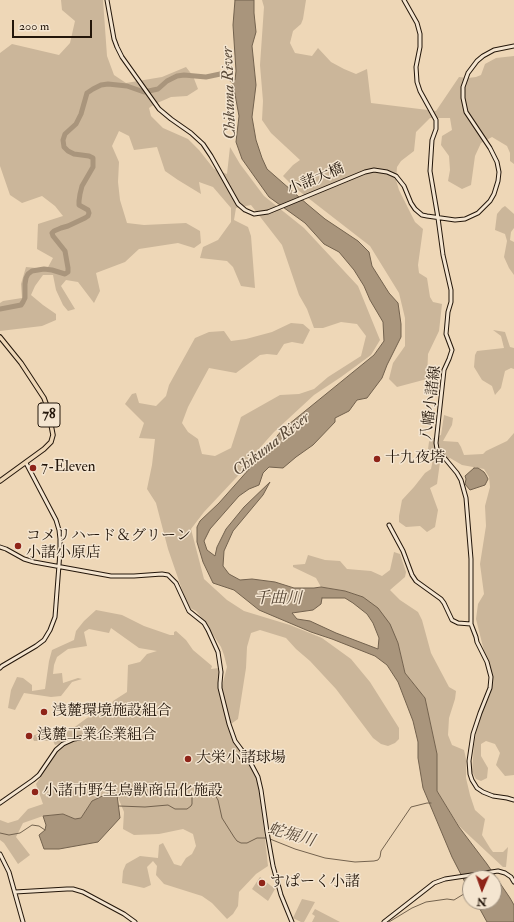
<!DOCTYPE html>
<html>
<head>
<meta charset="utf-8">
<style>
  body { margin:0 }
  #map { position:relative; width:514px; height:922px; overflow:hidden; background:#eed7b7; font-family:"IM FELL Double Pica",serif }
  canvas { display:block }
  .north { position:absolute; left:462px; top:870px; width:40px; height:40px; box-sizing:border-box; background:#f4e5d0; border:1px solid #a09281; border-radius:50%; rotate:182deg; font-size:11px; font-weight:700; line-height:16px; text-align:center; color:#23160a }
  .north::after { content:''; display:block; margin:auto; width:14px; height:18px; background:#8f2418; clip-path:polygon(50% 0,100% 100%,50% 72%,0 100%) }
  .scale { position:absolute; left:12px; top:20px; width:80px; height:18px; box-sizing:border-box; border:2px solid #23160a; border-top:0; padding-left:5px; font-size:12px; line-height:14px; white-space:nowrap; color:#23160a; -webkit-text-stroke:3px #f4e5d0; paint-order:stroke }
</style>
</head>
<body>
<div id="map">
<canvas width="514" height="922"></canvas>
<div class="north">N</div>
<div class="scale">200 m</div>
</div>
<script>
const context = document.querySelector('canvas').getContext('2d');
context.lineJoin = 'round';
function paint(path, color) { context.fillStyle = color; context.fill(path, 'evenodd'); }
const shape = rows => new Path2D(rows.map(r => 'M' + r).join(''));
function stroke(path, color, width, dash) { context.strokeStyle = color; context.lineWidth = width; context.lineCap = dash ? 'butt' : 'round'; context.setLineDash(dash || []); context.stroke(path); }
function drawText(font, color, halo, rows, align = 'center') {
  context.font = font + ' "IM FELL Double Pica","Noto Serif JP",serif'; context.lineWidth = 3; context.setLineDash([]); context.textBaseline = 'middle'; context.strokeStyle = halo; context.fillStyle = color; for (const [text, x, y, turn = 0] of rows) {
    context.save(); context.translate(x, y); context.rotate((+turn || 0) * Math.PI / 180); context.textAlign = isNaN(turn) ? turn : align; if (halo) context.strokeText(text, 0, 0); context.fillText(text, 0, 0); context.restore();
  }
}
paint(shape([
  [61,0,103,0,107,56,114,75,126,83,162,77,186,67,193,76,198,89,187,96,171,97,155,104,149,108,151,116,163,128,188,139,199,150,214,169,227,174,230,147,240,164,264,196,304,228,358,286,380,340,371,355,341,377,314,395,274,432,257,451,249,464,204,512,191,529,204,579,227,600,244,611,290,625,322,638,351,659,370,682,399,728,399,739,395,743,388,746,381,744,373,738,336,689,310,661,296,649,286,638,260,630,251,633,247,647,246,668,238,719,228,726,234,743,253,769,257,779,260,793,268,866,256,874,239,892,238,906,233,914,227,919,212,903,202,896,164,884,156,875,157,866,153,861,147,867,151,885,144,888,122,883,123,871,126,864,140,856,158,858,159,845,163,843,174,864,181,866,186,858,192,854,196,846,193,834,183,829,159,834,134,835,123,829,124,812,117,795,111,792,92,801,81,818,75,819,63,814,43,816,23,823,16,837,30,855,18,864,4,843,0,840,0,820,8,823,18,820,28,809,43,804,36,784,63,744,72,737,59,744,55,745,53,741,34,741,32,736,52,729,72,729,87,718,110,708,113,701,127,692,128,665,140,662,147,654,157,651,139,648,111,628,109,633,89,629,84,632,87,646,68,649,57,657,54,665,53,674,62,673,63,683,78,678,82,679,72,682,61,696,51,697,24,693,15,710,8,708,11,690,17,677,23,678,32,685,32,691,45,689,49,661,52,650,74,640,76,631,84,621,96,610,122,615,144,626,170,635,174,635,174,632,176,631,186,640,193,650,212,666,211,669,219,668,219,688,220,694,227,667,224,655,221,647,205,622,196,611,188,607,168,549,156,503,147,489,152,465,155,439,139,438,144,423,125,404,132,394,136,393,139,403,156,406,166,396,169,385,195,338,209,332,224,331,231,341,246,339,272,332,291,323,303,324,310,330,303,344,292,342,284,344,277,355,267,354,260,355,236,373,209,368,197,390,188,407,182,423,188,432,198,439,202,454,215,456,231,448,241,417,280,395,299,394,314,389,328,377,361,356,366,336,357,324,341,322,323,328,314,328,307,309,299,295,282,245,251,205,236,208,234,220,248,227,251,236,255,288,241,286,233,267,227,261,200,258,203,247,218,240,231,222,231,208,213,187,199,182,201,194,178,180,165,171,157,147,134,150,129,136,119,131,112,146,119,162,118,182,120,200,127,223,144,225,186,223,200,231,201,243,194,248,178,243,139,249,125,262,96,273,100,291,94,303,78,282,66,280,61,286,75,309,68,311,63,305,56,290,53,275,43,275,35,286,31,295,43,305,56,314,56,320,42,326,0,331,0,303,3,301,22,298,21,284,26,267,47,269,53,258,37,249,38,224,63,216,55,206,42,196,22,203,10,195,0,166,0,53,12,44,59,55,70,43,75,21,62,10],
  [262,0,306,0,303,19,301,24,293,31,290,43,295,53,312,56,318,48,331,62,344,69,356,74,367,69,371,103,436,111,459,77,468,78,476,77,481,75,485,64,496,58,514,56,514,164,510,161,510,153,507,146,492,137,481,143,475,156,471,185,462,189,448,181,450,170,449,156,441,145,442,136,452,130,450,118,430,118,416,132,414,151,401,161,397,167,396,180,399,190,415,222,423,229,418,265,419,273,427,278,430,297,433,302,442,304,439,331,428,354,427,379,397,387,389,379,393,363,405,346,405,318,399,293,370,246,294,187,283,176,293,165,300,160,271,133,262,120,263,101,260,65,264,7],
  [505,206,514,214,514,228,511,232,510,240,514,242,514,275,509,268,504,257,507,241,505,234,495,230,497,214,502,208],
  [493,330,505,332,510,347,514,348,514,369,511,368,505,371,501,388,495,395,492,386,482,380,474,367,475,355,477,351,504,348,501,336],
  [444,415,453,418,452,425,443,441,458,442,461,447,464,455,483,454,486,451,507,441,514,433,514,775,505,776,496,765,500,753,495,744,486,741,481,744,481,756,488,768,487,778,481,781,476,779,472,772,474,745,476,733,481,716,491,692,493,679,485,655,476,619,478,604,484,594,480,564,486,526,485,506,490,487,489,477,484,469,462,465,450,458,440,462,437,484,430,488,438,510,435,527,427,532,420,526,406,527,399,522,399,516,402,500,414,487,425,473,431,469,433,459,428,449,429,442,431,439,441,435],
  [394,552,400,554,406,572,405,577,390,590,400,600,418,612,422,620,431,653,449,687,456,691,455,699,449,718,448,735,452,745,464,750,466,759,466,778,470,795,475,810,485,819,482,835,490,848,493,852,503,852,508,847,506,867,503,867,459,826,437,791,437,754,425,698,405,673,398,643,363,597,345,591,321,587,316,578,293,567,293,565,305,564,308,555,325,560,340,561,347,569,371,571,382,576,390,570],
  [260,877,275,889,268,901,252,889],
  [302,899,315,902,304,922,301,922,293,918],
  [315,909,340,922,312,922,315,916,312,914]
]), '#cbb69a');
const water = shape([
  [235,0,254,0,254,13,256,32,252,46,256,85,252,117,256,140,262,158,267,169,307,204,325,219,358,241,369,252,372,266,389,293,398,303,401,324,401,337,387,365,382,378,367,398,357,400,349,411,335,418,335,422,313,445,296,457,283,468,269,467,263,473,259,485,249,489,239,496,210,529,204,541,207,550,215,556,217,547,226,529,244,507,270,482,263,495,233,531,224,551,223,566,229,574,240,580,252,579,275,582,294,588,314,588,321,587,345,591,363,597,378,608,390,624,398,643,405,673,425,698,437,754,437,791,459,827,487,864,510,898,514,905,514,922,487,922,476,902,494,902,494,878,470,878,470,892,452,857,423,788,418,758,418,742,413,721,398,682,387,665,375,656,332,639,311,632,259,610,234,590,213,583,203,562,197,542,197,527,200,521,219,503,250,468,283,429,374,355,384,341,383,322,370,300,364,286,354,270,339,252,324,244,305,223,269,197,242,159,236,142,239,116,234,89,236,71,233,25,235,0],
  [322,598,345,598,353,603,367,614,373,623,379,638,378,649,336,633,310,621,297,619,292,613,313,610,321,604,322,598],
  [474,468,478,468,484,472,486,475,488,479,485,485,470,490,465,484,466,479,465,476,474,468],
  [111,792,117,795,120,818,98,842,59,849,44,849,39,835,45,830,46,825,43,816,63,814,75,819,81,818,92,801,111,792]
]);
paint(water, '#a9957c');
stroke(water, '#73624e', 1);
stroke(shape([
  [119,806,145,807,168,805,175,809,187,809,191,806,192,804,192,796,196,791,199,790,206,791,211,792,215,795,218,800,222,818,234,837,237,841,241,843,247,843,257,838,267,838],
  [0,833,9,835,20,833,32,825,39,826,45,830],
  [270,839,295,849,325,858,355,862,374,861,378,860,380,857,381,851,411,807,427,803,431,803],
  [389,922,412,908,426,902,447,899,454,900,467,892,470,892]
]), '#73624e', 1);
stroke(shape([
  [0,309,21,305,23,302,25,298,25,284,26,278,28,274,32,271,44,269,52,270,65,274,68,272,68,268,65,251,53,236,52,233,54,231,61,228,68,226,85,218,88,216,89,213,88,210,79,205,79,201,80,194,82,186,93,167,93,158,89,156,74,154,68,151,64,147,63,140,65,134,76,124,81,114,87,93,93,89,101,85,108,84,127,86,144,92,158,89,167,81,177,76,184,75,206,77,225,73,237,85,238,89]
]), '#a9957c', 5);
const secondary = shape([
  [107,0,114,39,117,47,122,57,159,109,171,119,191,133,203,144,211,156,238,204,245,210,254,214,268,212,365,172,374,170,387,172,396,176,404,186,411,203,415,209,422,215,427,216,455,220,465,219,478,213,490,201,494,194,498,181,499,172,497,162,490,148,466,112,463,98,463,87,468,73,477,61,483,56,494,50,514,46],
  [404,0,417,23,420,34,420,47,416,67,417,82,420,91,436,120,436,129,432,140,430,171,438,218,443,255,451,290,451,302,448,312,446,334,452,350,449,359,444,370,436,443,437,449,457,473,461,480,466,498,471,559,471,624,476,637,477,642,487,662,491,677,490,688,480,713,473,734,469,761,470,774,472,780,477,788,483,792,493,796,507,798,514,800],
  [389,525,403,551,412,575,416,581,441,599,444,603,452,620,458,623,471,624],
  [0,547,6,549,24,559,34,562,111,576,134,576,162,574,168,575,176,583,189,611,204,623,208,630,218,652,221,672,220,683,220,688,229,724,235,741,249,760,258,777,261,790,267,832,273,866,281,895,292,922],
  [0,668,2,666,36,646,44,640,50,630,55,617,60,552,60,539,59,530,56,520,26,463],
  [0,803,33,780,39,775,56,750,63,744,74,739,100,735,111,735],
  [0,854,9,872,23,922],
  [15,892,67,889,73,889,83,892,124,914,135,922],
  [384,922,434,883,445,879,498,871,505,873,511,877,514,882]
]);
const primary = shape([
  [0,337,21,363,44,398,48,409,53,435,51,442,44,449,0,481]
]);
stroke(secondary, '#23160a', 5);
stroke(primary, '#23160a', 5.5);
stroke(secondary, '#f4e5d0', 3);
stroke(primary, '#eed7b7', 3.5);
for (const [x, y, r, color] of [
  [377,459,4,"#8f2418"],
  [33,468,4,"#8f2418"],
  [18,546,4,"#8f2418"],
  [44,712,4,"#8f2418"],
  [29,736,4,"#8f2418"],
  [188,759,4,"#8f2418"],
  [35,792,4,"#8f2418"],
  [262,883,4,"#8f2418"]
]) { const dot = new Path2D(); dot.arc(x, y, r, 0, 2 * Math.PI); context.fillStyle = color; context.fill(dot); stroke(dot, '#f4e5d0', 1.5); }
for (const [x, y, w] of [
  [49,415,22]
]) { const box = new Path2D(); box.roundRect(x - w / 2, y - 12, w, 24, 3); context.fillStyle = '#f4e5d0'; context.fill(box); stroke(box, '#23160a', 1); }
drawText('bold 14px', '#23160a', null, [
  ["78",49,415]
]);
drawText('15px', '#23160a', '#f4e5d0', [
  ["小諸大橋",316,180,-22],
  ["八幡小諸線",432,403,-83]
]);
drawText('15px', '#23160a', '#f4e5d0', [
  ["十九夜塔",385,459],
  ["7-Eleven",41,468],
  ["コメリハード＆グリーン",26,537],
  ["小諸小原店",26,554],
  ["浅麓環境施設組合",52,712],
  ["浅麓工業企業組合",37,736],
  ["大栄小諸球場",196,759],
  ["小諸市野生鳥獣商品化施設",43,792],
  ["すぱーく小諸",270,883]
], 'left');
drawText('italic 16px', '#594938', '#f4e5d0', [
  ["Chikuma River",230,93,-92],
  ["Chikuma River",272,445,-38],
  ["千曲川",278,600],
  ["蛇堀川",291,836,16]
]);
</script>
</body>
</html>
